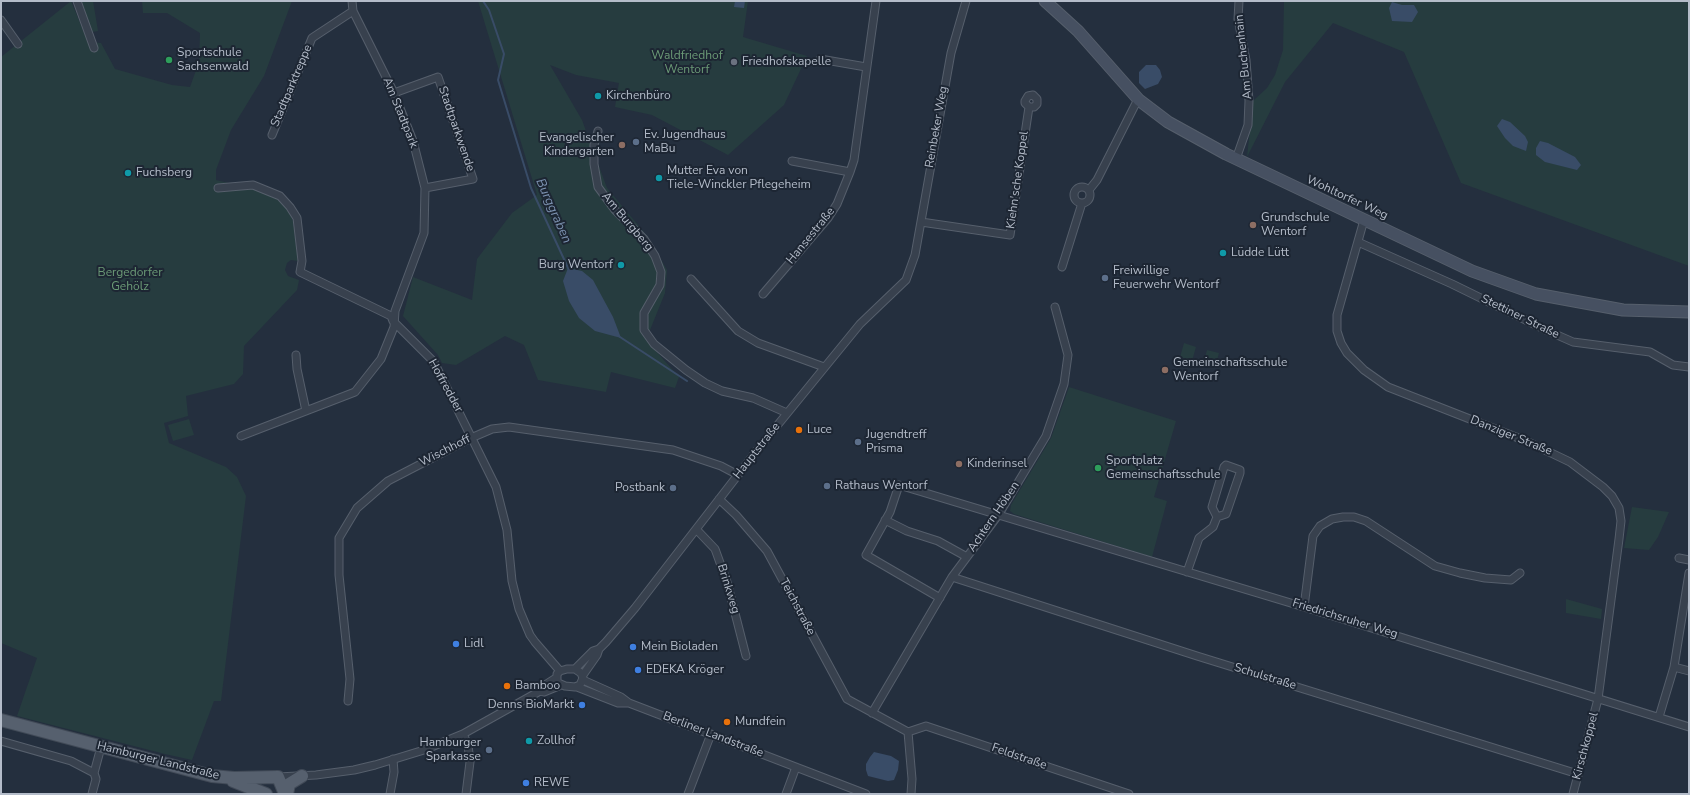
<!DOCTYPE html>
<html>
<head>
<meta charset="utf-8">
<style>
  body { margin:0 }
  #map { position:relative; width:1690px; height:795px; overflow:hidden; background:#242f3e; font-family:"Nunito Sans",sans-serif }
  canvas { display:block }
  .frame { position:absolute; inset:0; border:2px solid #b4bcc9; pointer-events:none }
</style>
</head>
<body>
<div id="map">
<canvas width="1690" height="795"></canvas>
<div class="frame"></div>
</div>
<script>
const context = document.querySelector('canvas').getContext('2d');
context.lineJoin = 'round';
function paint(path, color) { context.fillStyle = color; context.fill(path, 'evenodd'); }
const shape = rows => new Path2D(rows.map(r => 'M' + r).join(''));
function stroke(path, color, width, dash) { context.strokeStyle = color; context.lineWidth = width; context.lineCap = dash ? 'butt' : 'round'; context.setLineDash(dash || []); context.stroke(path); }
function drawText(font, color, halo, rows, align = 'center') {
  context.font = font + ' "Nunito Sans",sans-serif'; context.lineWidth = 4; context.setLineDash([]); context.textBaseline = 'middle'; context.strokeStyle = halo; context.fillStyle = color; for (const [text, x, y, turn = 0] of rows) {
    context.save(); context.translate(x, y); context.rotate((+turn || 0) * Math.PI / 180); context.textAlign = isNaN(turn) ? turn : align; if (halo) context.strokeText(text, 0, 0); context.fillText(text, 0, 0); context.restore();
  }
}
paint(shape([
  [71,1,88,42,101,43,115,69,172,85,190,87,199,62,200,33,167,13,143,13,142,1,292,1,264,76,231,130,216,170,216,180,258,190,281,201,288,209,293,221,298,261,291,260,287,263,285,270,288,276,299,280,297,290,244,346,243,374,234,384,186,396,188,416,164,423,169,443,226,467,237,477,246,496,221,701,214,701,192,760,165,754,17,716,37,658,1,643,1,57],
  [80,1,93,1,98,31,92,32],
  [478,1,748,1,743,37,807,56,784,105,728,155,652,115,615,107,619,83,576,75,550,65,582,120,607,188,648,237,667,270,665,293,646,340,679,377,675,388,611,372,606,392,538,380,524,345,505,336,456,365,442,363,438,355,403,316,413,277,472,300,477,259,512,213,537,195],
  [1284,1,1689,1,1689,266,1461,183,1404,52,1333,23,1285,82,1247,157,1253,101,1267,88,1275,75,1283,50],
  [1184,343,1196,347,1192,361,1180,357],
  [1207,350,1219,353,1215,368,1203,364],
  [1069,387,1176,421,1154,497,1167,501,1152,557,1014,514,1010,511,1011,505,1051,438],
  [189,419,194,435,173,441,168,425],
  [1632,507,1669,512,1658,537,1649,550,1624,548],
  [1566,599,1602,609,1601,619,1566,613]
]), '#263c3f');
paint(shape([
  [735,1,745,1,744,8,734,7],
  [1392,2,1402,5,1414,5,1418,12,1412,22,1392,21,1389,8],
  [1146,65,1156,65,1160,70,1162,77,1158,84,1145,89,1139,83,1139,72],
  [1502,119,1510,122,1525,136,1528,142,1526,151,1513,146,1505,138,1497,126],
  [1540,141,1548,143,1575,157,1581,165,1577,170,1545,162,1536,155,1536,148],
  [568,268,582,271,593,280,613,317,621,338,595,331,579,318,569,301,563,281],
  [874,752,891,756,899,761,898,770,894,780,888,781,868,776,866,770,866,764,870,757]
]), '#394c67');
stroke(shape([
  [483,1,489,10,504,54,498,80,531,188,569,270],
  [620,337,687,381]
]), '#394c67', 2);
const street = shape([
  [77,1,94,48],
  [1,20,18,44],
  [820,59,866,67],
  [394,93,438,77,473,179,425,188],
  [598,131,594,145,594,164,598,187,615,210,644,239,655,256,661,272,660,285,644,313,644,330,654,344,686,370,705,383,722,391,753,398,787,413],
  [272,135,312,38,353,11],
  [1236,159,1248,125,1249,101,1246,60,1238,19,1239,1],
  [792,161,850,172],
  '1074 195a8 8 0 1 1 16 0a8 8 0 1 1-16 0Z',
  [218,188,253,185,280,196,290,207,297,218,302,261,300,272,391,316,393,321,434,362,496,487,507,530,512,581,519,609,530,635,535,642,560,671],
  [1089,190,1097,180,1136,103,1139,100],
  [1364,220,1337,315,1337,331,1341,343,1347,353,1364,370,1388,387,1526,441,1570,462,1603,487,1612,496,1619,508,1621,521,1619,539,1598,699,1573,794],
  [921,222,1010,235,1029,107,1025,103,1025,101,1028,96,1033,95,1037,99,1037,104,1034,107,1029,107],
  [1358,242,1452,284,1548,331,1573,342,1650,352,1673,365,1689,367],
  [1062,267,1082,203],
  [691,279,738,331,758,343,824,367],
  [763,294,828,218,837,204,850,172,854,160,876,1],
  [296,355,297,369,306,411],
  [241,436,355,392,381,359,394,327,395,311,424,233,425,188,413,141,394,93,353,11,352,1],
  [719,499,736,515,767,551,847,699,908,732,912,779,911,794],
  [885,520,907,531,938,541,967,557],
  [696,529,715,549,727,582,746,656],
  [1679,558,1689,560],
  [1187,572,1199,538,1213,527,1217,517,1226,514,1240,473,1240,470,1226,465,1224,467,1212,507,1217,517],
  [1689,573,1674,667,1689,671],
  [952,577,1197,656,1578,774],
  [940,598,866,555,890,512,899,485,1304,607,1689,727],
  [1304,607,1313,536,1320,526,1332,519,1343,517,1354,517,1366,521,1435,566,1460,573,1485,578,1511,580,1520,573],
  [567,669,575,669,581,673,583,678,580,685,575,687,565,686,558,683,557,680,557,674,560,671,567,669],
  [575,669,593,651,599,649,606,642,635,608,758,449,860,324,906,280,915,255,951,53,966,1],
  [583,675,597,655,599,649],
  [583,680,621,697,629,703,866,794],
  [577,687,618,703,629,703],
  [540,691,544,692,561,685],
  [348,701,350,679,339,575,339,538,357,508,388,481,471,438,492,429,509,427,673,450,721,466,738,475],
  [872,713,952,577,999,514,1046,436,1064,384,1068,355,1055,307],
  [1659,717,1674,667],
  [908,732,926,726,1129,794],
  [463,734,468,745,470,762,466,794],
  [1,741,71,761,94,773],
  [278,777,316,775,354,770,375,765,424,750,463,734,540,691,542,687,556,678],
  [92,794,96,779,94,773,101,747],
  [390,794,394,772,393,759],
  [688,794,711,734],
  [786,794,796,767]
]);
const secondary = shape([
  [1045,1,1078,31,1139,100,1168,122,1226,154,1472,271,1536,294,1623,310,1689,312]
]);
const primary = shape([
  [1,720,212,776,234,778,278,777,285,794],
  [233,781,266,794],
  [287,794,289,784,302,776]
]);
stroke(street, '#565f6c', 9);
stroke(secondary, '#565f6c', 13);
stroke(primary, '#414a57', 14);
stroke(street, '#38414e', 7);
stroke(secondary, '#465061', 11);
stroke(primary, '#56606e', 12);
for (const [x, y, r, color] of [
  [169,60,4,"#2e9e5b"],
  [734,62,4,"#6b7280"],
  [598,96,4,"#0f9aa8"],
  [636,142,4,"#5c6f8a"],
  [622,145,4,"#8d6e63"],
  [128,173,4,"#0f9aa8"],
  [659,178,4,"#0f9aa8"],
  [1253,225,4,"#8d6e63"],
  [1223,253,4,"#0f9aa8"],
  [621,265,4,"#0f9aa8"],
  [1105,278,4,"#5c6f8a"],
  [1165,370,4,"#8d6e63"],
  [799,430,4,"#e8710a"],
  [858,442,4,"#5c6f8a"],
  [959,464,4,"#8d6e63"],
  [1098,468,4,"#2e9e5b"],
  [827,486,4,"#5c6f8a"],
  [673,488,4,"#5c6f8a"],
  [456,644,4,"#3f7fe0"],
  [633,647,4,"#3f7fe0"],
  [638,670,4,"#3f7fe0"],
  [507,686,4,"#e8710a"],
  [582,705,4,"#3f7fe0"],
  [727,722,4,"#e8710a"],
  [529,741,4,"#0f9aa8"],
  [489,750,4,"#5c6f8a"],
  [526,783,4,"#3f7fe0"]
]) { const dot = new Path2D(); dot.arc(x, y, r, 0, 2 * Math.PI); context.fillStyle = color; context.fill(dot); stroke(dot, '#1d2633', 1.5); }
drawText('12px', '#b4bcc9', '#1d2633', [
  ["Sportschule",177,53],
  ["Sachsenwald",177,67],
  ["Friedhofskapelle",742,62],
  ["Kirchenbüro",606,96],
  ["Ev. Jugendhaus",644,135],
  ["MaBu",644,149],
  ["Evangelischer",614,138,"right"],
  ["Kindergarten",614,152,"right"],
  ["Mutter Eva von",667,171],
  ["Tiele-Winckler Pflegeheim",667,185],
  ["Fuchsberg",136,173],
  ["Grundschule",1261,218],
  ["Wentorf",1261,232],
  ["Lüdde Lütt",1231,253],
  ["Burg Wentorf",613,265,"right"],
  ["Freiwillige",1113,271],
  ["Feuerwehr Wentorf",1113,285],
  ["Gemeinschaftsschule",1173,363],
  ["Wentorf",1173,377],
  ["Luce",807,430],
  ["Jugendtreff",866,435],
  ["Prisma",866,449],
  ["Sportplatz",1106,461],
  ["Gemeinschaftsschule",1106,475],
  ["Kinderinsel",967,464],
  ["Rathaus Wentorf",835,486],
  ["Postbank",665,488,"right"],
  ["Lidl",464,644],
  ["Mein Bioladen",641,647],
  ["EDEKA Kröger",646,670],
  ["Bamboo",515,686],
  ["Denns BioMarkt",574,705,"right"],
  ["Mundfein",735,722],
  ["Zollhof",537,741],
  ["Hamburger",481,743,"right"],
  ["Sparkasse",481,757,"right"],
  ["REWE",534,783]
], 'left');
drawText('12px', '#6b9a76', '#1d2633', [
  ["Waldfriedhof",687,56],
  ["Wentorf",687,70],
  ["Bergedorfer",130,273],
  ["Gehölz",130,287]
]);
drawText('12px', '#b4bcc9', '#1d2633', [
  ["Am Buchenhain",1244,57,-96],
  ["Stadtparktreppe",292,86,-67],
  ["Am Stadtpark",400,113,68],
  ["Reinbeker Weg",937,127,-80],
  ["Stadtparkwende",456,129,71],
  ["Kiehn'sche Koppel",1018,180,-82],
  ["Wohltorfer Weg",1347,198,25],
  ["Am Burgberg",627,222,50],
  ["Hansestraße",811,236,-51],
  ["Stettiner Straße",1520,317,26],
  ["Hoffredder",445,386,61],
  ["Danziger Straße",1511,436,22],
  ["Wischhoff",445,451,-27],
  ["Hauptstraße",757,451,-52],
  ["Achtern Höben",994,517,-56],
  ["Brinkweg",728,589,73],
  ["Teichstraße",797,607,62],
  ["Friedrichsruher Weg",1345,619,17],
  ["Schulstraße",1265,677,17],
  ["Berliner Landstraße",713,735,21],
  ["Kirschkoppel",1586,746,-75],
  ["Feldstraße",1019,757,19],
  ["Hamburger Landstraße",158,761,14]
]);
drawText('italic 13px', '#7c92b1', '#1d2633', [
  ["Burggraben",553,211,66]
]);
</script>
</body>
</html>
